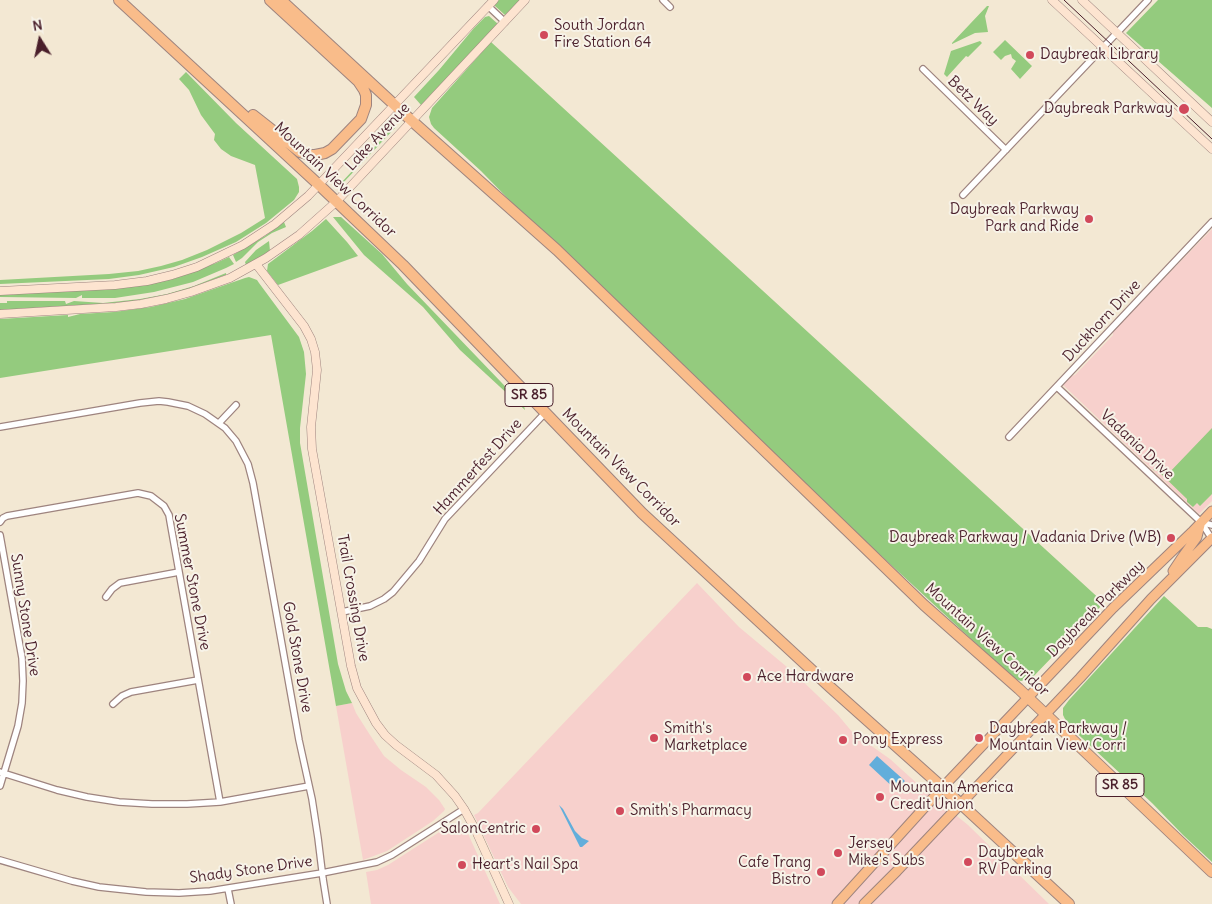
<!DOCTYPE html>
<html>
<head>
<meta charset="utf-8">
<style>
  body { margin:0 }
  #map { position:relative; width:1212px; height:904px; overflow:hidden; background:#f3e8d3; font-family:Delius,sans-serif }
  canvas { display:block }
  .north { position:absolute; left:15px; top:15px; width:50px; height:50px; -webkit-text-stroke:4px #f7f3e8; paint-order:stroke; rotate:350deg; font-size:14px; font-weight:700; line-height:20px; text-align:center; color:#4a1f2b }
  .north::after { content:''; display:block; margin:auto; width:18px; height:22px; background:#4a1f2b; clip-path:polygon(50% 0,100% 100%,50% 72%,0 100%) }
</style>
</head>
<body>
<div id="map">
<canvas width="1212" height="904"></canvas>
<div class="north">N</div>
</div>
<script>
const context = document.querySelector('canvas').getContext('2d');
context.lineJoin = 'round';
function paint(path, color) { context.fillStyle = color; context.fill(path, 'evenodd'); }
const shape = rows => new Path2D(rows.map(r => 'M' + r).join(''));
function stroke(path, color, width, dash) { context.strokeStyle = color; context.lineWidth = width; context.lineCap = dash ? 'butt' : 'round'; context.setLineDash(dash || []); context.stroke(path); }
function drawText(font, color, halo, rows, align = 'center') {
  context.font = font + ' Delius,sans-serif'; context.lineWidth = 4; context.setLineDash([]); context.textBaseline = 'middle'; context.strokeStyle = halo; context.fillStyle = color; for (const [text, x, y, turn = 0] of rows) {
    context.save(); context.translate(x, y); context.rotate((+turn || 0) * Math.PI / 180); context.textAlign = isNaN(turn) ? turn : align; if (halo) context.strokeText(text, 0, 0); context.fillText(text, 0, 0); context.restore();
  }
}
paint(shape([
  [1212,229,1212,501,1199,514,1063,385,1071,376,1075,375,1113,335,1113,331],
  [697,583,739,627,793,672,838,715,853,733,890,759,921,787,968,825,1049,904,521,904,508,887,474,815,478,813],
  [352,703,356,713,370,735,384,756,401,770,426,787,439,800,445,809,444,811,433,821,387,851,363,860,336,706],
  [460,822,464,825,500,904,371,904,366,872,377,870,388,865,441,831,455,823]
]), '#f7d0cc');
paint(shape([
  [499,0,520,0,505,15,495,6,495,4],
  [1158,0,1212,0,1212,108,1126,33],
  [987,6,989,6,985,16,988,32,975,33,952,44,952,43],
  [489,16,498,24,421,105,414,97,439,70,474,28,485,17],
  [1005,40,1032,66,1020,79,1011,69,1016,61,1012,58,1011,54,1005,56,1001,60,993,52],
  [980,41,982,43,968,57,966,56,947,77,944,74,951,51],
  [491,42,1104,603,1031,679,1021,681,1015,679,996,662,849,526,636,319,524,215,481,171,434,128,431,124,429,117,432,108],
  [186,72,236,123,297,179,299,187,299,192,294,200,266,223,236,242,202,257,174,267,139,275,109,279,0,284,0,280,109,274,138,271,161,266,182,260,207,250,241,233,265,218,255,165,231,156,221,149,214,140,215,134,201,115,189,90,179,79],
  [394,126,396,127,342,184,341,183],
  [333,217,341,217,382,254,407,284,524,406,525,410,460,350,423,307,364,255],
  [326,219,347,242,358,256,278,285,267,271,268,264,312,231],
  [284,222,286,227,272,233,258,242,242,258,236,262,233,255,265,236],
  [269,241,270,251,246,265,245,262,256,250],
  [229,257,234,264,226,268,193,282,154,292,115,298,82,298,82,295,76,298,0,297,0,295,122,288,147,285,176,278,216,263],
  [226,273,226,275,179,292,130,302,0,310,0,303,7,303,7,301,65,301,66,304,74,301,103,303,140,299,167,294,194,286],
  [249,277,257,280,259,283,299,337,304,352,306,374,300,428,300,443,338,664,346,691,352,703,336,706,271,335,0,378,0,319,68,315,68,317,80,314,114,312,151,307,185,299,245,278],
  [1212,428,1212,494,1200,506,1197,503,1193,507,1187,502,1187,499,1158,471,1153,470,1156,467,1166,476],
  [1164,596,1198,627,1207,627,1212,629,1212,862,1183,835,1152,803,1068,725,1063,715,1063,708,1069,700]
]), '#94cb7e');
paint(shape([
  [877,756,905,781,896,790,869,765],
  [559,805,563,809,575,831,582,838,589,841,582,847,580,847]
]), '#62aedb');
const street = shape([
  [663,0,670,7],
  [488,6,505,22],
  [923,69,1006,150],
  [963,195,1148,0],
  [1057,387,1201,522,1212,539],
  [219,423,236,405],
  [0,427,140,403,159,401,168,402,188,406,205,414,225,428,236,441,248,464,253,483,299,740,312,799,318,838,323,879,327,904],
  [1009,437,1212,222],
  [0,522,3,518,7,516,138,493,151,496,164,506,169,515,170,521,220,802],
  [1201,522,1212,525],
  [0,535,22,658,23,681,22,703,18,726,0,786],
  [106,597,112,589,120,583,179,572],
  [342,612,370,606,384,599,393,592,419,561,445,519,546,412],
  [113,704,122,696,131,692,198,680],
  [0,772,57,790,87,797,119,802,152,804,187,804,220,802,309,786],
  [0,860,72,881,99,887,146,892,179,893,210,891,322,873,377,862,392,855,464,809],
  [228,889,231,904]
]);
const secondary = shape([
  [1052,0,1212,149],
  [1082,0,1212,122],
  [256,264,304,326,311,339,315,352,317,370,311,427,312,449,351,666,357,688,376,723,385,735,396,745,436,775,455,796,464,809,475,829,509,904],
  [0,291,115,285,147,281,172,275,197,267,243,245,275,224,308,196,494,0],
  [0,314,116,307,141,304,166,299,191,292,230,278,266,258,299,235,336,202,525,0]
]);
const primary = shape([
  [1173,571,1181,559,1197,537,1200,525],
  [837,904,943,787,1113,608,1192,532,1212,511],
  [864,904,897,871,1080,678,1151,599,1212,538]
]);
const highway = shape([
  [119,0,318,184,403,265,642,513,830,687,961,804,1069,904],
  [281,0,412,121,557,250,924,605,1019,689,1212,872],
  [253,115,300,152,310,155,315,155,325,153,332,149,361,119,366,105,366,95,364,90,358,81,270,0]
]);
stroke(street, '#9e847f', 8);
stroke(secondary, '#9e847f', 9);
stroke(primary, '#9e847f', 11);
stroke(highway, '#9e847f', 12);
stroke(street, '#fff', 5.5);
stroke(secondary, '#fde4d0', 8);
stroke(primary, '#f9bc8a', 9);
stroke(highway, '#f9bc8a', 10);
stroke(shape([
  [1064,0,1212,139]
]), '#4a1f2b', 1);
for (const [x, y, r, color] of [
  [544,35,5,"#d1495b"],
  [1030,55,5,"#d1495b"],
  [1184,109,6,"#d1495b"],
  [1089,219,5,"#d1495b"],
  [1171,538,5,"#d1495b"],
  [747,677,5,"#d1495b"],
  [654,738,5,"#d1495b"],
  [979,738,5,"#d1495b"],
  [843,740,5,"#d1495b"],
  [880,797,5,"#d1495b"],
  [620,811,5,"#d1495b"],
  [536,829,5,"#d1495b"],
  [838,853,5,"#d1495b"],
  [968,862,5,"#d1495b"],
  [462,865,5,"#d1495b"],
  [821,872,5,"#d1495b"]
]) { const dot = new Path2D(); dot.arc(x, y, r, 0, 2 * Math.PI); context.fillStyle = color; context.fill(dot); stroke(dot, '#f7f3e8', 2); }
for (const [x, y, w] of [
  [529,395,48],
  [1120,785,48]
]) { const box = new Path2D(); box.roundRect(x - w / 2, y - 11.5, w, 23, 4); context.fillStyle = '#f7f3e8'; context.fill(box); stroke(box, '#4a1f2b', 1); }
drawText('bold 14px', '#4a1f2b', null, [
  ["SR 85",529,395],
  ["SR 85",1120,785]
]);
drawText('15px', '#4a1f2b', '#f7f3e8', [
  ["South Jordan",554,26],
  ["Fire Station 64",554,43],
  ["Daybreak Library",1040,55],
  ["Daybreak Parkway",1173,109,"right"],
  ["Daybreak Parkway",1079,210,"right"],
  ["Park and Ride",1079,227,"right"],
  ["Daybreak Parkway / Vadania Drive (WB)",1161,538,"right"],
  ["Ace Hardware",757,677],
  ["Smith's",664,729],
  ["Marketplace",664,746],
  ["Daybreak Parkway /",989,729],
  ["Mountain View Corri",989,746],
  ["Pony Express",853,740],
  ["Mountain America",890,788],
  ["Credit Union",890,805],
  ["Smith's Pharmacy",630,811],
  ["SalonCentric",526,829,"right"],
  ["Jersey",848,844],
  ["Mike's Subs",848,861],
  ["Daybreak",978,853],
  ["RV Parking",978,870],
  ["Cafe Trang",811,863,"right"],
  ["Bistro",811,880,"right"],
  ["Heart's Nail Spa",472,865]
], 'left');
drawText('15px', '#4a1f2b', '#f7f3e8', [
  ["Betz Way",973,101,44],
  ["Lake Avenue",378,137,-47],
  ["Mountain View Corridor",335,180,43],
  ["Duckhorn Drive",1102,321,-47],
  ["Vadania Drive",1137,445,43],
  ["Hammerfest Drive",478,467,-48],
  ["Mountain View Corridor",621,468,45],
  ["Summer Stone Drive",192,582,79],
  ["Trail Crossing Drive",353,598,80],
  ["Daybreak Parkway",1096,609,-45],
  ["Sunny Stone Drive",25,615,81],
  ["Mountain View Corridor",987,640,42],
  ["Gold Stone Drive",297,657,80],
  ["Shady Stone Drive",251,870,-8]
]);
</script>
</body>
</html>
